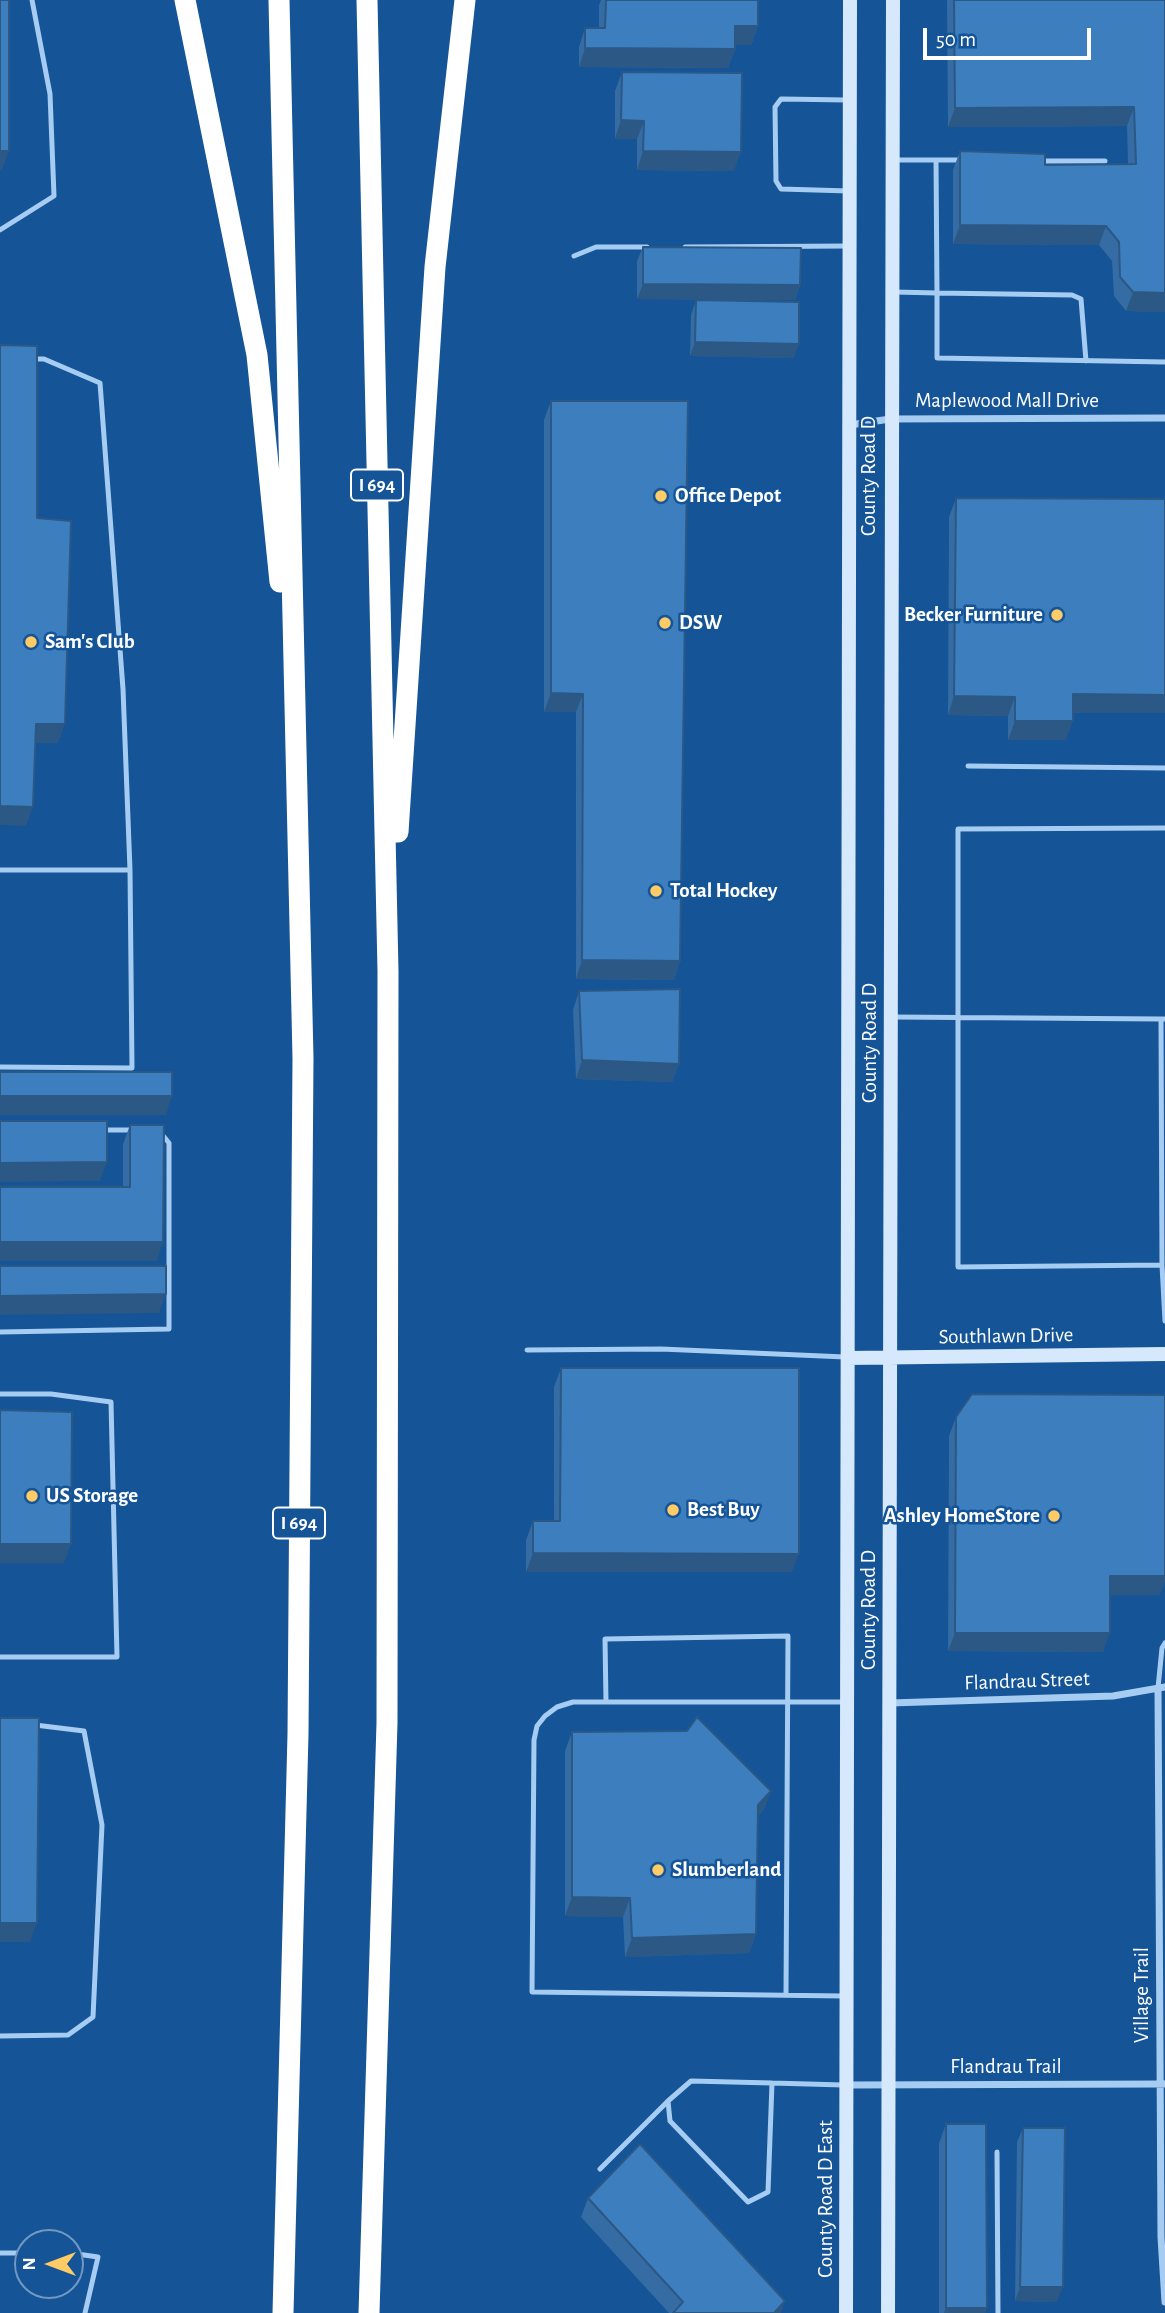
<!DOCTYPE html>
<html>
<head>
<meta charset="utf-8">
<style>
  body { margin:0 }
  #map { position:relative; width:1165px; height:2313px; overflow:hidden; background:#145497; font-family:"Alegreya Sans",sans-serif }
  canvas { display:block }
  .north { position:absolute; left:14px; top:2229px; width:70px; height:70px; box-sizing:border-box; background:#145497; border:2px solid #7298c1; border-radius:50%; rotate:270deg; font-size:19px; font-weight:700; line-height:28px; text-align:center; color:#fff }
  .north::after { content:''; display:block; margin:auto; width:24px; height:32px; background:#ffcb67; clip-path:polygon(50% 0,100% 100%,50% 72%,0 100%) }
  .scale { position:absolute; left:923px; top:28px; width:168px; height:32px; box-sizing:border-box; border:4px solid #fff; border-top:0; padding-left:9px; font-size:21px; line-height:24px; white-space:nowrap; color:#fff; -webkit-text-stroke:5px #145497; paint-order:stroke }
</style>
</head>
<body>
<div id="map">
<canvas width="1165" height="2313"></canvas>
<div class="north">N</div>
<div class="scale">50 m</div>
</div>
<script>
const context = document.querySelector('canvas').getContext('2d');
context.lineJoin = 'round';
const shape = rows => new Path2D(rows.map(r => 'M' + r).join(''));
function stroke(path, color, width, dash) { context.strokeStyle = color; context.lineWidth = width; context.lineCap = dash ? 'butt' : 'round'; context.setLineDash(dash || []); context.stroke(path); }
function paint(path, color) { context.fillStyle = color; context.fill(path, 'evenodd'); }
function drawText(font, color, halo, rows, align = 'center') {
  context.font = font + ' "Alegreya Sans",sans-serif'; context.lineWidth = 5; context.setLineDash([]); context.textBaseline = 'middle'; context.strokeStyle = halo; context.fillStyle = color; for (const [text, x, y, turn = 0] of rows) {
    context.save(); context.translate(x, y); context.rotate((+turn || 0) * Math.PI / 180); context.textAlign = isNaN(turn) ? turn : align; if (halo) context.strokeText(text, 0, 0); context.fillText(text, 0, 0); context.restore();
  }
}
stroke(shape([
  [847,100,781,99,775,107,776,181,781,189,849,191],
  [895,160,963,160],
  [936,160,937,293,1072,295,1081,299,1086,361],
  [1039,161,1105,161],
  [0,230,54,196,50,94,32,0],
  [685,247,850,246],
  [574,256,596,247,647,247],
  [895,292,937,293,937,358,1165,362],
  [968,766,1165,768],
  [0,870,130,870],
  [892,1017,1161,1019],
  [1165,1019,1161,1019,1162,1265,1165,1321],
  [0,1067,132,1068,130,870,123,689,100,383,44,359,31,359],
  [101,1130,133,1130],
  [1162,1265,958,1267,958,829,1165,828],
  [0,1332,169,1329,169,1143,160,1132],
  [527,1350,661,1349,845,1357],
  [0,1394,51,1394,111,1402,117,1657,0,1657],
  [1158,1688,1162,1648,1165,1643],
  [606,1702,605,1639,788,1636,786,1995],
  [843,1996,532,1992,534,1740,537,1726,545,1716,557,1707,573,1702,847,1702],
  [0,2036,68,2035,93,2017,102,1825,84,1731,35,1725],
  [772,2083,768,2192,748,2202,670,2121,668,2101,691,2081,772,2083,843,2085],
  [997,2152,998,2313],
  [600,2169,668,2101],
  [0,2253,28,2253],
  [70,2253,98,2257,85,2313]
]), '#a6ccf2', 5);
stroke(shape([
  [850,425,890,419,1165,418],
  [1158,1688,1161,2237,1165,2302],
  [890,1703,1113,1696,1165,1687],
  [847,2085,1164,2084]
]), '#a6ccf2', 7);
stroke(shape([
  [848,1358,1165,1354],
  [846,2313,850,0],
  [888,2313,893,0]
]), '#d5e8fc', 14);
stroke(shape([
  [185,0,257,355,280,582],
  [279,0,303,1058,298,1734,283,2313],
  [367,0,388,971,387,1723,369,2313],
  [398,832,435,267,465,0]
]), '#fff', 21);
paint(shape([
  [601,0,758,0,758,26,751,45,735,45,735,49,728,68,579,67,579,47,585,28,599,28,599,5],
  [947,0,1165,0,1165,312,1126,311,1114,296,1112,261,1099,245,953,244,953,170,960,151,1045,165,1128,164,1127,126,948,127],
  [622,72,734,171,637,170,637,139,615,139,615,91],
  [643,247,800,285,795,300,637,299,637,261],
  [696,300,794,358,690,356,691,315],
  [551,401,680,961,674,980,576,979,576,712,544,712,544,420],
  [956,498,1066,740,1008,740,1008,716,948,715,949,517],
  [579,991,679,1064,672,1082,576,1079,573,1010],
  [130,1125,157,1261,123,1187,123,1144],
  [561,1368,792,1572,526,1572,526,1540,533,1521,554,1521,554,1387],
  [956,1417,1160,1595,1110,1595,1103,1652,948,1651,949,1436],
  [572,1732,771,1791,764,1809,758,1816,756,1934,749,1953,625,1957,623,1917,565,1916,565,1751],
  [946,2124,987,2308,985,2313,939,2313,939,2143],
  [1023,2128,1057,2302,1015,2301,1017,2142],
  [588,2198,781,2313,669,2313,581,2217]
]), '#346ca3');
paint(shape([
  [735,26,758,26,751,45,728,45],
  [585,48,735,49,728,68,579,67],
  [1134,107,1127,126,948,127,955,108],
  [621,120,644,121,637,139,615,139],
  [0,151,9,151,2,170,0,170],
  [643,151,741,152,734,171,637,170],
  [960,225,1106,226,1099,245,953,244],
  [643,284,800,285,795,300,637,299],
  [1133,292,1165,293,1165,312,1126,311],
  [695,342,799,344,794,358,690,356],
  [551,693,583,694,576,712,544,712],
  [1073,694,1165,695,1165,713,1066,713],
  [954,696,1015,697,1008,716,948,715],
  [1015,721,1073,721,1066,740,1008,740],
  [36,724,65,724,58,743,29,743],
  [0,806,33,807,26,826,0,825],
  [582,960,680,961,674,980,576,979],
  [582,1060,679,1064,672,1082,576,1079],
  [0,1096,172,1096,166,1115,0,1115],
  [107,1162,100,1181,0,1182,0,1163],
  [0,1242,163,1242,157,1261,0,1261],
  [166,1294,159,1313,0,1315,0,1296],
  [0,1544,71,1544,64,1563,0,1563],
  [533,1553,799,1554,792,1572,526,1572],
  [1110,1576,1165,1576,1165,1581,1160,1595,1103,1595],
  [955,1633,1110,1633,1103,1652,948,1651],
  [771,1791,764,1809,751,1823,758,1805],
  [572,1897,630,1898,623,1917,565,1916],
  [0,1923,37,1923,30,1942,0,1942],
  [756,1934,749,1953,625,1957,632,1938],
  [1020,2287,1063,2287,1057,2302,1015,2301],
  [785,2301,781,2313,774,2313],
  [946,2308,987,2308,985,2313,944,2313]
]), '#2b5885');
const building = shape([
  [0,0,9,0,9,151,0,151,0,0],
  [606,0,758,0,758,26,735,26,735,49,585,48,585,28,605,28,606,0],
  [954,0,1165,0,1165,293,1133,292,1120,277,1119,242,1106,226,960,225,960,151,1045,154,1045,165,1136,164,1134,107,955,108,954,0],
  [622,72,742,73,741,152,643,151,644,121,621,120,622,72],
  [643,247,801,248,800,285,643,284,643,247],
  [696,300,799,302,799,344,695,342,696,300],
  [0,345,37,346,37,518,71,521,65,724,36,724,33,807,0,806,0,345],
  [551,401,688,401,680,961,582,960,583,694,551,693,551,401],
  [956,498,1165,499,1165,695,1073,694,1073,721,1015,721,1015,697,954,696,956,498],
  [680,989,679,1064,582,1060,579,991,680,989],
  [0,1072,172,1072,172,1096,0,1096,0,1072],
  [0,1121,107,1121,107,1162,0,1163,0,1121],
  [130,1125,164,1125,163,1242,0,1242,0,1187,130,1187,130,1125],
  [0,1266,166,1266,166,1294,0,1296,0,1266],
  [561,1368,799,1368,799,1554,533,1553,533,1521,560,1521,561,1368],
  [972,1394,1165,1395,1165,1576,1110,1576,1110,1633,955,1633,956,1417,972,1394],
  [0,1410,72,1412,71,1544,0,1544,0,1410],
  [697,1717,771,1791,758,1805,756,1934,632,1938,630,1898,572,1897,572,1732,687,1731,697,1717],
  [0,1718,39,1718,37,1923,0,1923,0,1718],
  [946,2124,986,2124,987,2308,946,2308,946,2124],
  [1023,2128,1065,2128,1063,2287,1020,2287,1023,2128],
  [640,2144,785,2301,774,2313,673,2313,683,2302,588,2198,640,2144]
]);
paint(building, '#3d7ebe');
stroke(building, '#2b5885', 2);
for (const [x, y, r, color] of [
  [661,496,7,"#ffcb67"],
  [1057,615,7,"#ffcb67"],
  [665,623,7,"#ffcb67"],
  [31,642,7,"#ffcb67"],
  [656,891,7,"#ffcb67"],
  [32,1496,7,"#ffcb67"],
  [673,1510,7,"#ffcb67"],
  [1054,1516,7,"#ffcb67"],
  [658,1870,7,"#ffcb67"]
]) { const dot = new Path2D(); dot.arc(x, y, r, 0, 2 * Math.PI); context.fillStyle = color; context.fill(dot); stroke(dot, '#145497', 2.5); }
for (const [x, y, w] of [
  [377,485,52],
  [299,1523,52]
]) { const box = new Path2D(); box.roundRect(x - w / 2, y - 15.5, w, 31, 5); context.fillStyle = '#145497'; context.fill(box); stroke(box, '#fff', 2); }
drawText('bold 19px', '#fff', null, [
  ["I 694",377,485],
  ["I 694",299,1523]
]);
drawText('21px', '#fff', '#145497', [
  ["Maplewood Mall Drive",1007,401],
  ["County Road D",869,476,-90],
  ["County Road D",870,1043,-90],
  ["Southlawn Drive",1006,1336,-1],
  ["County Road D",869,1610,-90],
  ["Flandrau Street",1027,1681,-2],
  ["Village Trail",1142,1995,-90],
  ["Flandrau Trail",1006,2067],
  ["County Road D East",826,2199,-90]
]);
drawText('bold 21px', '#fff', '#145497', [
  ["Office Depot",675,496],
  ["Becker Furniture",1043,615,"right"],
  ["DSW",679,623],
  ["Sam's Club",45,642],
  ["Total Hockey",670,891],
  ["US Storage",46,1496],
  ["Best Buy",687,1510],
  ["Ashley HomeStore",1040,1516,"right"],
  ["Slumberland",672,1870]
], 'left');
</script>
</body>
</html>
